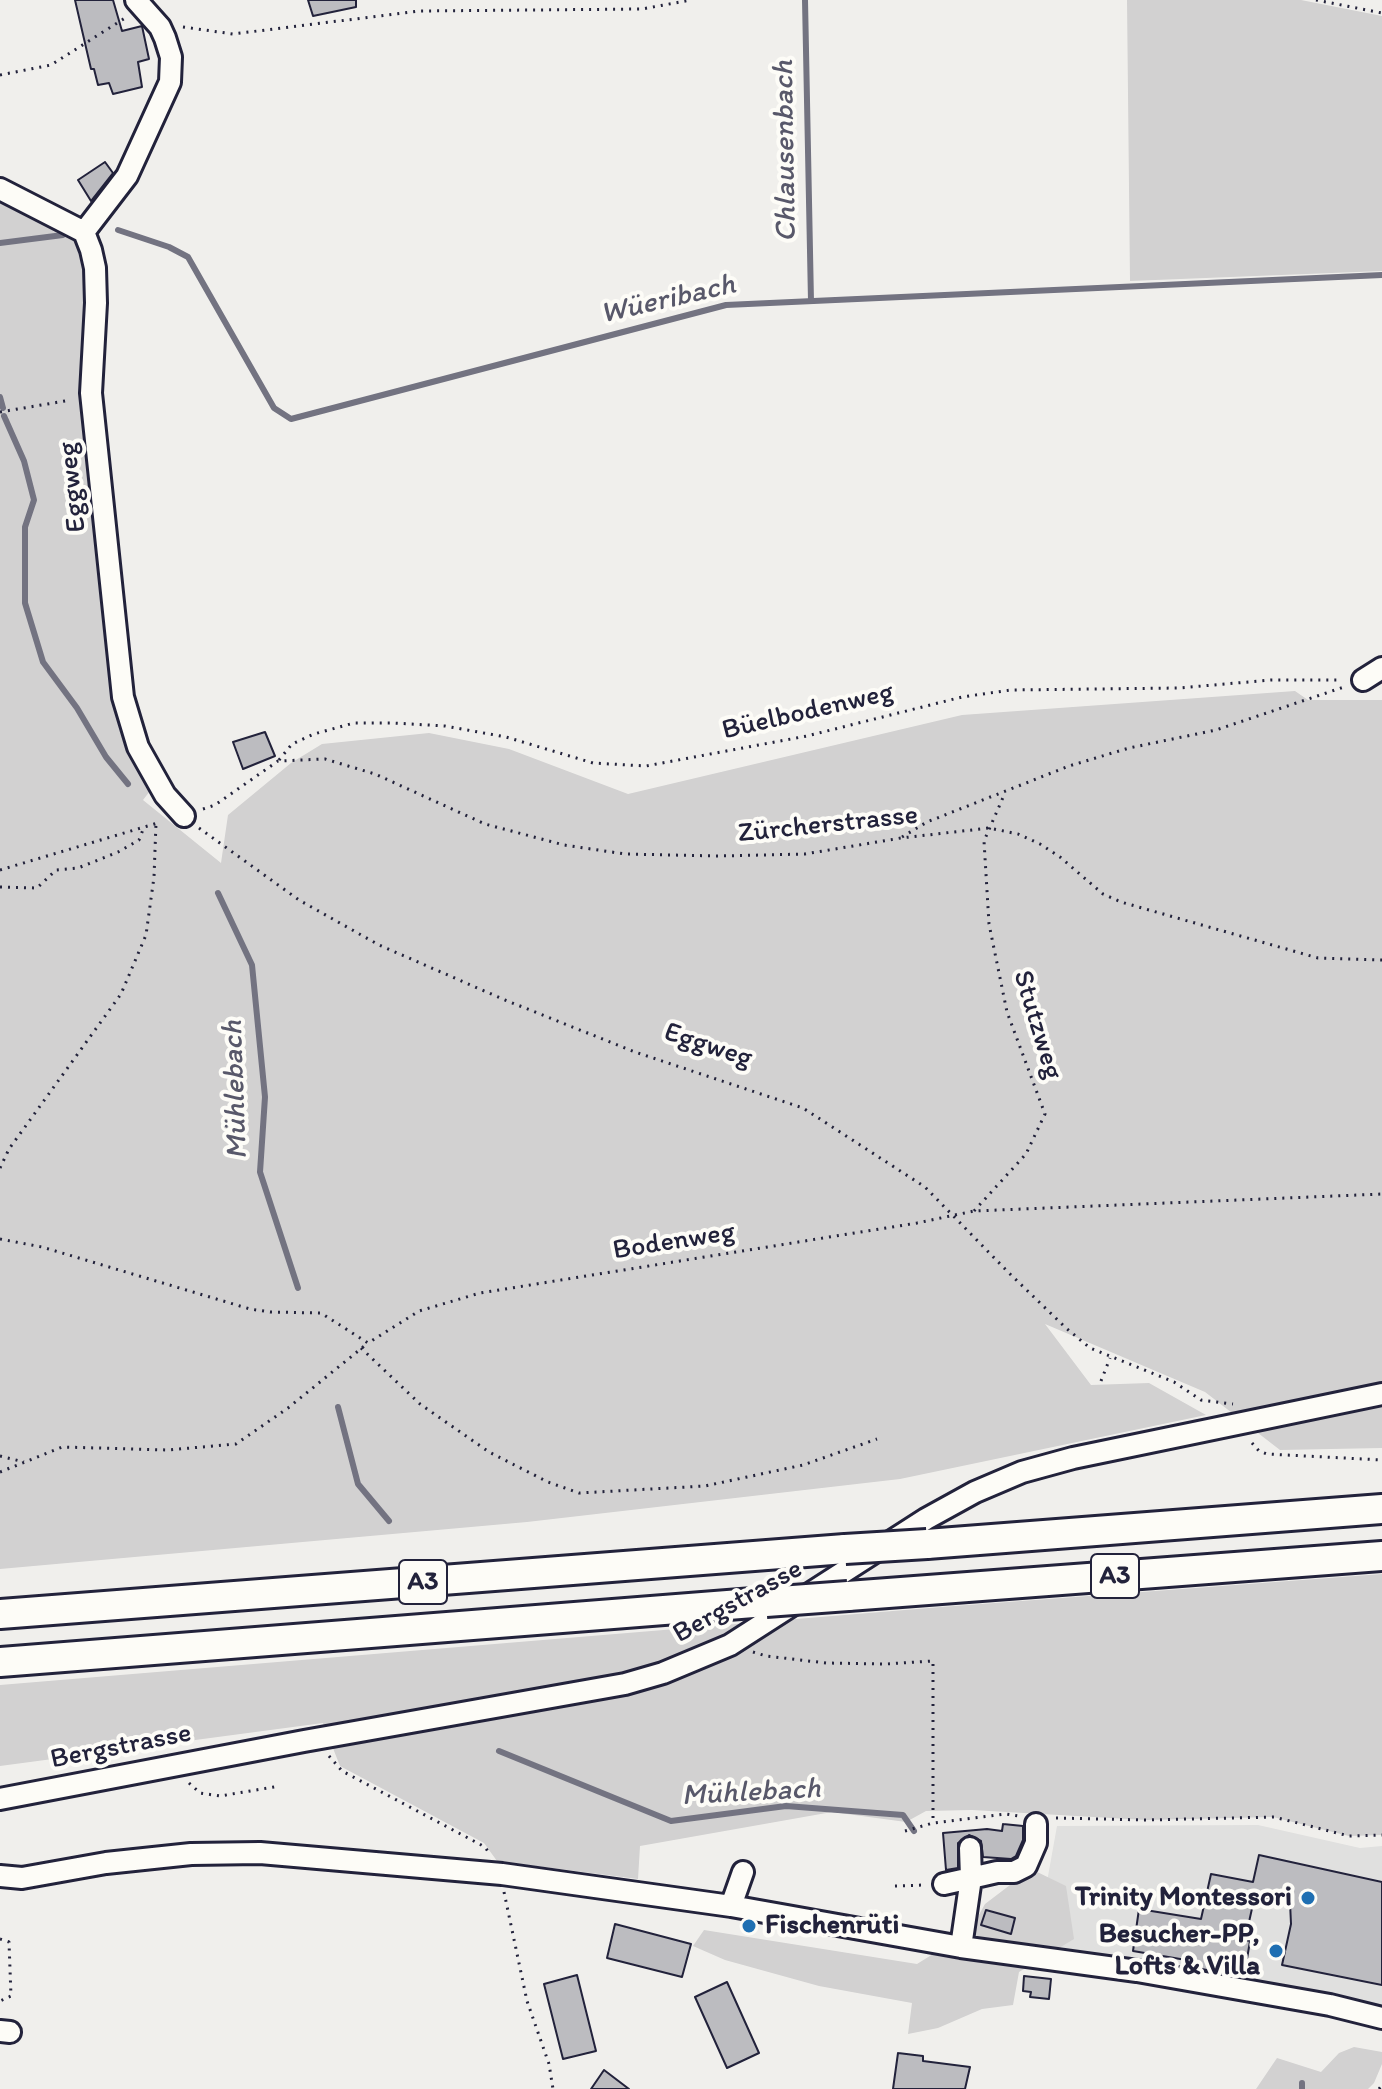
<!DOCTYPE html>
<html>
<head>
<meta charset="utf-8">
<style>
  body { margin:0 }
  canvas { display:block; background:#f0efec }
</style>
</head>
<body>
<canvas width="1382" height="2089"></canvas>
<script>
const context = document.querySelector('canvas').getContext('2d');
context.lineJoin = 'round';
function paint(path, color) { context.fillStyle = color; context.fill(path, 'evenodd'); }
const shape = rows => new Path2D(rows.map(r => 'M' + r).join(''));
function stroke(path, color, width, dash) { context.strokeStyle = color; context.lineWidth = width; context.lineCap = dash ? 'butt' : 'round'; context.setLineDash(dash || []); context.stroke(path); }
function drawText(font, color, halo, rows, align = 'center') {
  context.font = font + ' Itim,sans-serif'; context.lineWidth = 8; context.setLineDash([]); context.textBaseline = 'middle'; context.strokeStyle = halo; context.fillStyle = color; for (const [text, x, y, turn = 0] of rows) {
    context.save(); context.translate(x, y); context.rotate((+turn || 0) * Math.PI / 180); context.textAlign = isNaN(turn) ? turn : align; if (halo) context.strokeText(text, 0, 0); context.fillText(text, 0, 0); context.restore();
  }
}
paint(shape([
  [1258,1825,1360,1848,1382,1846,1382,2006,1338,1994,1036,1943,1057,1826]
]), '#e0e0df');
paint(shape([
  [1127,0,1301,0,1382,16,1382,271,1130,281],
  [0,197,59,225,77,241,89,286,80,404,119,729,150,791,143,800,221,863,228,815,291,763,322,744,429,733,509,749,628,794,962,715,1295,691,1308,700,1382,700,1382,1448,1280,1450,1205,1392,1045,1324,1091,1385,1149,1383,1206,1415,900,1479,527,1522,0,1569],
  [1382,1574,1382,1835,1349,1836,1273,1817,1146,1820,972,1810,926,1811,906,1822,832,1812,640,1846,638,1879,497,1861,484,1843,340,1766,323,1723,0,1766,0,1685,941,1607],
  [1031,1869,1066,1886,1074,1939,1019,1972,1013,2005,982,2009,938,2028,908,2034,912,2003,819,1986,725,1960,693,1946,704,1930,917,1964,970,1931,985,1904],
  [1354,2047,1382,2052,1382,2064,1374,2083,1368,2089,1256,2089,1277,2058,1321,2072,1339,2053]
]), '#d2d1d1');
stroke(shape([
  [805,0,811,301],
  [118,230,169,247,188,257,274,408,291,419,726,305,1382,275],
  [0,243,63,235],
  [0,397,3,408],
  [4,416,24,461,34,500,25,527,25,603,43,662,77,708,106,757,128,784],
  [218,893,252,965,265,1097,260,1172,298,1288],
  [338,1407,358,1484,389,1521],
  [499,1751,671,1821,786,1806,903,1815,914,1831],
  [1302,2083,1302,2089]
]), '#737381', 6);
const building = shape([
  [75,0,113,0,122,31,142,26,149,59,138,62,142,87,113,94,109,83,98,85,94,69,91,69,75,0],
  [308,0,356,0,356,7,313,16,308,0],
  [105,162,113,173,91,201,78,180,105,162],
  [265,732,275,756,243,769,233,742,265,732],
  [1003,1824,1023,1826,1023,1840,1016,1856,1011,1859,983,1857,981,1841,969,1835,958,1843,958,1868,946,1870,943,1833,987,1829,1002,1831,1003,1824],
  [1259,1855,1382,1882,1382,1985,1282,1965,1291,1924,1290,1902,1255,1895,1245,1940,1250,1941,1244,1977,1191,1967,1192,1961,1133,1951,1139,1909,1201,1919,1211,1874,1253,1882,1259,1855],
  [986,1910,1015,1918,1011,1934,981,1925,986,1910],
  [615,1924,691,1944,682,1977,607,1958,615,1924],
  [577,1975,596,2051,563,2059,544,1984,577,1975],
  [1024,1976,1051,1979,1049,1999,1030,1997,1031,1992,1023,1991,1024,1976],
  [727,1982,759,2053,727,2068,695,1997,727,1982],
  [898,2053,923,2056,923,2061,970,2067,965,2089,893,2089,898,2053],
  [604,2070,629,2089,591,2089,604,2070]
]);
paint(building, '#bcbcc0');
stroke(building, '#22223b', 2);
const minor = shape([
  [0,189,84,232,91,250,95,268,96,303,91,393,123,697,138,747,165,795,184,816],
  [84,232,127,176,170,82,171,57,165,38,160,27,136,0],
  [1363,680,1382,668],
  [0,1799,304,1741,625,1684,663,1673,730,1645,926,1519,975,1492,1022,1472,1073,1458,1382,1394],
  [0,1876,22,1878,106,1863,191,1854,260,1853,502,1874,731,1906,961,1947,1137,1971,1330,2005,1382,2018],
  [944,1884,971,1878,970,1848],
  [731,1906,743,1872],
  [961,1947,971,1878,997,1872,1014,1872,1026,1866,1036,1843,1036,1824],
  [0,2031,10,2032]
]);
const highway = shape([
  [927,1544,1382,1509],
  [848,1596,1382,1556],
  [0,1614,845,1549],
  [0,1662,766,1602]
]);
stroke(minor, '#22223b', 26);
stroke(highway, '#22223b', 34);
stroke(shape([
  [1316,0,1382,13],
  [183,27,233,34,420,11,642,9,691,0],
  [0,75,51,65,125,18],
  [0,412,71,400],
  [279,760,292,744,314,734,354,723,393,723,445,726,506,737,593,763,646,766,807,736,962,697,1011,690,1179,688,1271,680,1342,680],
  [203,809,215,805,278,761,325,759,375,774,485,824,564,845,625,854,718,856,805,854,901,838,989,828,1018,834,1040,844,1060,857,1103,894,1121,902,1318,958,1382,960],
  [199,828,299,900,379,945,505,1000,635,1052,803,1108,925,1187,1009,1273,1066,1328,1090,1348,1174,1382,1201,1400,1233,1404],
  [902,837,927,822,1069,766,1129,748,1216,730,1344,687],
  [0,870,161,822],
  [0,887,37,888,56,870,78,868,118,852,139,840,144,827],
  [0,1168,9,1149,121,994,146,935,154,877,156,823],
  [974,1211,1026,1154,1045,1114,1007,1012,989,924,984,841,1005,793],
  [0,1239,42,1247,250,1309,270,1312,321,1313,368,1343,419,1311,480,1293,917,1223,974,1211,1382,1194],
  [361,1348,420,1404,489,1452,548,1482,579,1493,705,1486,803,1465,877,1439],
  [1101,1381,1110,1358],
  [1252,1443,1259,1451,1267,1454,1382,1460],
  [0,1456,24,1462],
  [0,1472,62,1447,168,1450,236,1444,288,1408,368,1343],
  [753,1652,766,1656,826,1663,886,1664,933,1661,933,1823],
  [329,1756,342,1771,485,1847,489,1853],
  [189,1783,200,1793,220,1796,280,1786],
  [1056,1818,1146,1820,1274,1817,1349,1836,1382,1835],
  [905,1831,933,1823,1006,1814,1019,1816],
  [895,1886,924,1885],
  [504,1892,527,2001,549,2064,553,2089],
  [0,1939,9,1942,11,1996,0,2001],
  [1379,2089,1382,2085]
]), '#22223b', 3, [2, 6]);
stroke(minor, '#fdfcf7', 20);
stroke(highway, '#fdfcf7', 28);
const highwayBridge = shape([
  [845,1549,927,1544],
  [766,1602,848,1596]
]);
stroke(highwayBridge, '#22223b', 34, []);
stroke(highwayBridge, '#fdfcf7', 28);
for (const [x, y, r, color] of [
  [1308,1898,8,"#1f6fb2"],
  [749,1926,8,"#1f6fb2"],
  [1276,1951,8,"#1f6fb2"]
]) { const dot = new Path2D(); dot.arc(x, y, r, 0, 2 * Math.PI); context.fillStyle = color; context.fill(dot); stroke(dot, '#fdfcf7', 3); }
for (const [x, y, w] of [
  [1115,1576,48],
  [423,1582,48]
]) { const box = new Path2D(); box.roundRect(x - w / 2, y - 22, w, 44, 6); context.fillStyle = '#fdfcf7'; context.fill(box); stroke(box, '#22223b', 2); }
drawText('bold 26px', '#22223b', null, [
  ["A3",1115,1576],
  ["A3",423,1582]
]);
drawText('28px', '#22223b', '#fdfcf7', [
  ["Eggweg",73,487,-96],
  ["Büelbodenweg",808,712,-13],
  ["Zürcherstrasse",828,825,-6],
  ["Stutzweg",1037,1025,73],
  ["Eggweg",708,1046,18],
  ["Bodenweg",674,1242,-9],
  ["Bergstrasse",738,1602,-29],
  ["Bergstrasse",121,1747,-11]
]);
drawText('bold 28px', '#22223b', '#fdfcf7', [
  ["Trinity Montessori",1292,1898],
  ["Fischenrüti",765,1926,"left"],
  ["Besucher-PP,",1260,1935],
  ["Lofts & Villa",1260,1967]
], 'right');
drawText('italic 30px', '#58586a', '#fdfcf7', [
  ["Chlausenbach",786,151,-91],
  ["Wüeribach",668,300,-13],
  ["Mühlebach",236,1090,-92],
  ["Mühlebach",751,1793,-3]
]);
</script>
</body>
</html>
